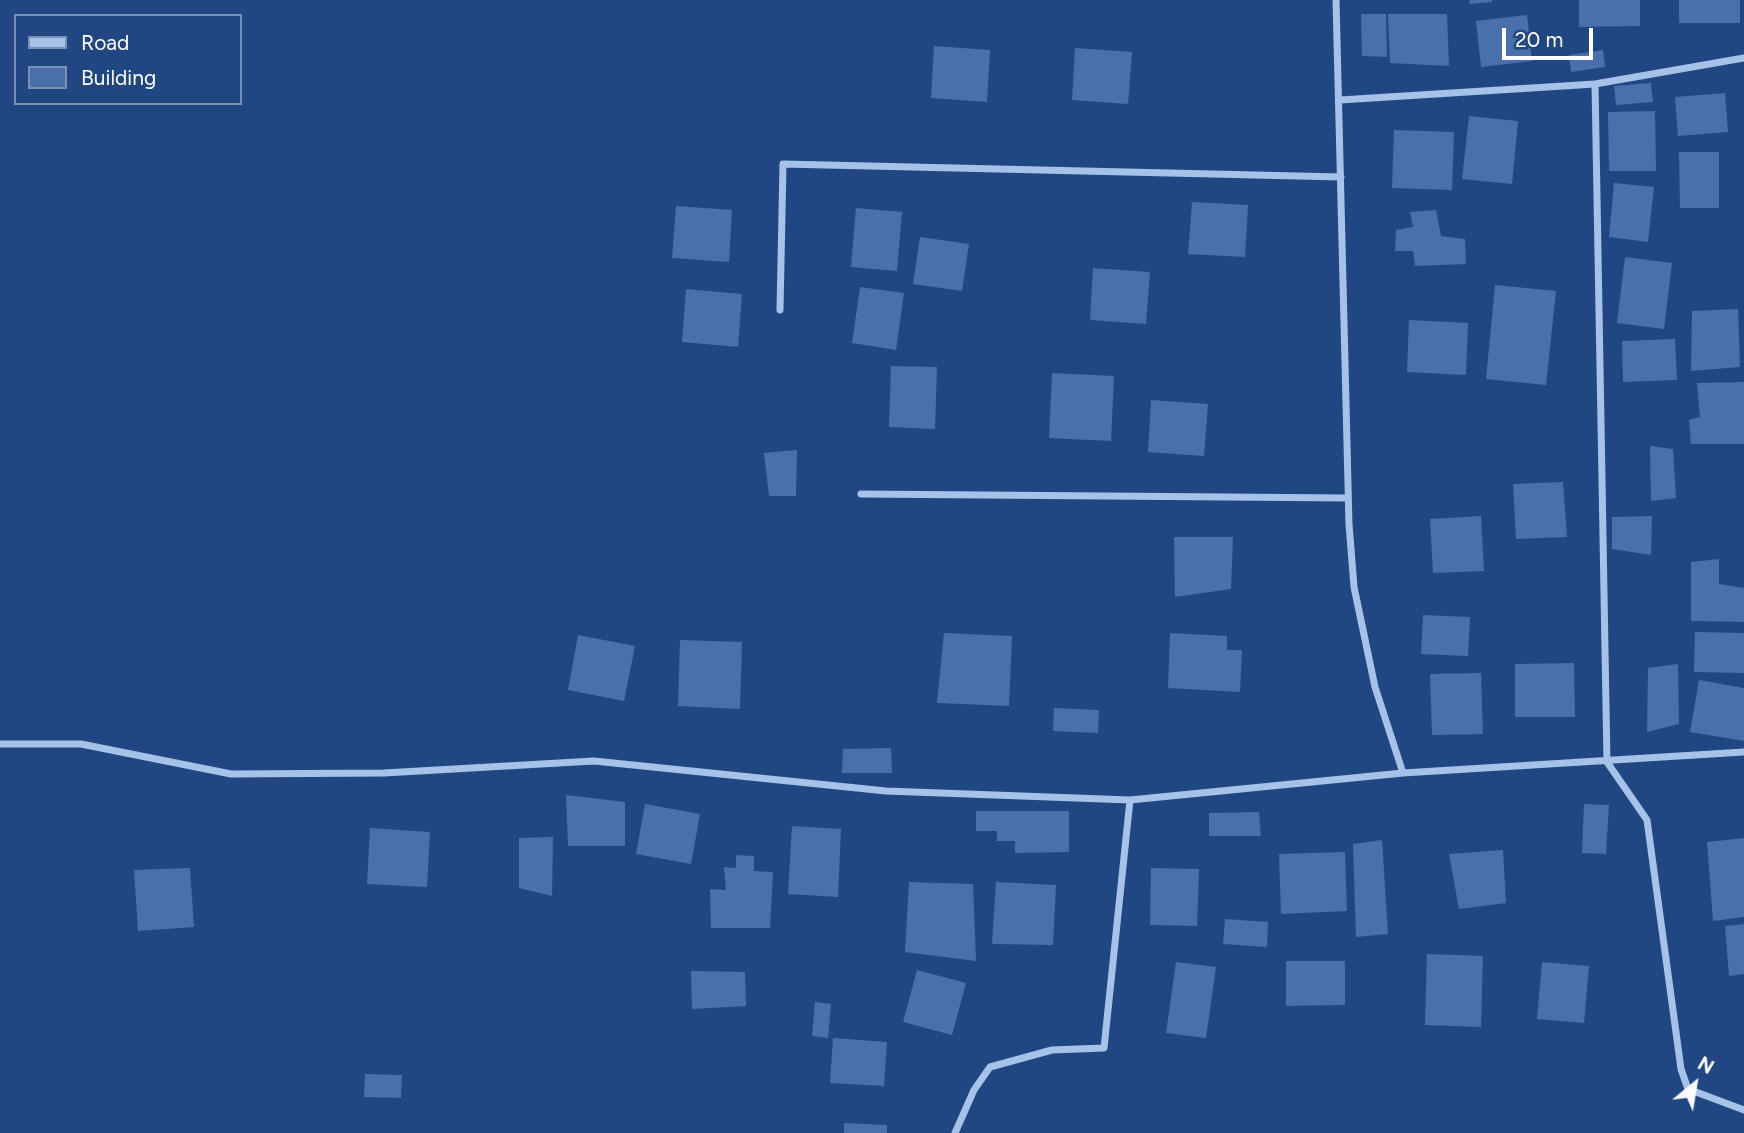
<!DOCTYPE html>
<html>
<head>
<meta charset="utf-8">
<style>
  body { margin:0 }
  #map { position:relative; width:1744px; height:1133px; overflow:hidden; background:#214782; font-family:Figtree,sans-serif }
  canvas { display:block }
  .legend { position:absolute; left:14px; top:14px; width:228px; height:91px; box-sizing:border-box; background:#214782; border:2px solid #7a91b4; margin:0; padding:9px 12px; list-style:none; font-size:21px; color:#fff }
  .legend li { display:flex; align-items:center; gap:14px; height:35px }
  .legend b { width:35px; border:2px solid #7a91b4 }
  .north { position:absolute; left:1660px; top:1049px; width:70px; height:70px; -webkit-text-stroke:5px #214782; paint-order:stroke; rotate:30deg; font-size:19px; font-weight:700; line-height:28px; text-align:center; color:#fff }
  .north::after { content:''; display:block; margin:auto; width:24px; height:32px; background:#fff; clip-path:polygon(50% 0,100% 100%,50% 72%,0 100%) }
  .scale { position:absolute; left:1502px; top:28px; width:91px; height:32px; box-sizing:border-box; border:4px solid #fff; border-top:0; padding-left:9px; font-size:21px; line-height:24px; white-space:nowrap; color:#fff; -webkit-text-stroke:5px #214782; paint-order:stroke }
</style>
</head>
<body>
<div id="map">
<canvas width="1744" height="1133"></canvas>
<ul class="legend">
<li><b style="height:9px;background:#a7c2e8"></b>Road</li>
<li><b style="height:19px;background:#4970ab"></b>Building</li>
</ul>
<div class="north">N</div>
<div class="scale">20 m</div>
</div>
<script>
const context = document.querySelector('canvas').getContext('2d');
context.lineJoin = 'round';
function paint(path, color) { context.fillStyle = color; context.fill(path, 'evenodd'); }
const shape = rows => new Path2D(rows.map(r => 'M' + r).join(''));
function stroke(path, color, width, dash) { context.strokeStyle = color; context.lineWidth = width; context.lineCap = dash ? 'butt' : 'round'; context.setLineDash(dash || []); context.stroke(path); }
paint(shape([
  [1469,0,1492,0,1492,2,1470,4],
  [1579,0,1640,0,1640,26,1579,27],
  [1679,0,1740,0,1740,23,1679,23],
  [1361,14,1386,14,1387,57,1362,56],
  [1388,14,1447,14,1449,66,1390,63],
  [1527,15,1532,61,1481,67,1476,21],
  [934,46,990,50,987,102,931,98],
  [1075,48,1132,52,1128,104,1072,100],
  [1603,50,1605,67,1571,72,1569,55],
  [1651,83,1653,102,1616,105,1614,86],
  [1725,93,1728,132,1678,136,1675,97],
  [1655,111,1656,171,1609,171,1608,112],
  [1469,116,1518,121,1512,184,1462,179],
  [1394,130,1454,132,1452,190,1392,188],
  [1679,152,1719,152,1719,208,1680,208],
  [1614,183,1654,187,1648,242,1609,237],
  [1192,202,1248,205,1245,257,1188,254],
  [676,206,732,210,729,262,672,258],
  [856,208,902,212,897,271,851,267],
  [1436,210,1441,236,1465,239,1466,264,1415,266,1413,251,1395,251,1396,230,1413,227,1410,212],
  [920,237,969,244,962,291,913,284],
  [1625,257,1672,263,1664,329,1617,323],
  [1093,268,1150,272,1146,324,1090,320],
  [1495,285,1556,291,1546,385,1486,379],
  [860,287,904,293,896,350,852,343],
  [686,289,742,294,738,347,682,342],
  [1738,309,1740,367,1691,371,1692,311],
  [1409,320,1468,323,1466,375,1407,372],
  [1675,339,1677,380,1623,382,1622,341],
  [891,366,937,367,935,429,889,427],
  [1052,373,1114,376,1111,441,1049,438],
  [1744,382,1744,444,1691,444,1689,420,1700,417,1697,383],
  [1151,400,1208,404,1204,456,1148,452],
  [1650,446,1673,449,1676,498,1651,501],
  [797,450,796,496,769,496,764,453],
  [1563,482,1567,537,1516,539,1513,484],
  [1481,516,1484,571,1433,573,1430,519],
  [1652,516,1651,555,1612,549,1612,517],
  [1174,537,1233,537,1231,589,1175,597],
  [1719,559,1719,584,1744,588,1744,622,1691,621,1691,562],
  [1423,615,1470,617,1468,656,1421,654],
  [1695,632,1744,633,1744,673,1694,672],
  [944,633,1012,636,1009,706,937,703],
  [1170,633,1227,636,1227,650,1242,650,1240,692,1168,688],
  [578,635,635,646,624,701,568,690],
  [680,640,742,642,740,709,678,706],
  [1574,663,1575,717,1515,717,1515,664],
  [1678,664,1679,724,1647,732,1648,668],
  [1481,673,1483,734,1432,735,1430,674],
  [1699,680,1744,688,1744,741,1690,732],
  [1054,708,1099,710,1098,733,1053,731],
  [891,748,892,773,842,773,843,749],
  [566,795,625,802,625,846,568,846],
  [645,804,700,814,691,864,636,854],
  [1584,804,1609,805,1606,854,1582,853],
  [976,811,1069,811,1069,852,1015,853,1015,841,997,841,997,831,976,831],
  [1259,812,1261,836,1209,836,1209,813],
  [792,826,841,829,838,897,788,894],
  [370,828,430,832,427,887,367,884],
  [553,837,552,896,519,888,519,838],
  [1744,838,1744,917,1713,921,1707,842],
  [1382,840,1388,934,1356,937,1353,844],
  [1503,850,1506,903,1459,909,1449,854],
  [1345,852,1347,911,1281,914,1279,854],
  [736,855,754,856,754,871,773,872,770,928,711,928,710,889,726,890,724,867,736,868],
  [190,868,194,927,138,931,134,870],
  [1151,868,1199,869,1197,926,1150,925],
  [909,882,973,884,976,961,905,952],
  [996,882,1056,885,1053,945,992,944],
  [1225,919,1268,922,1267,947,1223,944],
  [1744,924,1744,974,1729,976,1725,926],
  [1427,954,1483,956,1481,1027,1425,1025],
  [1286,961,1345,961,1345,1005,1286,1006],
  [1176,962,1216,967,1206,1038,1166,1033],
  [1542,962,1589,966,1584,1023,1537,1019],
  [917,970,966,983,952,1035,903,1022],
  [691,971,745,972,746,1006,692,1009],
  [815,1002,831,1004,828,1038,812,1036],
  [833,1038,887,1042,884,1086,830,1083],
  [365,1074,402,1075,401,1098,364,1097],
  [844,1123,887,1125,887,1133,844,1133]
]), '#4970ab');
stroke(shape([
  [1336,0,1349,524,1354,587,1375,687,1403,773],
  [1595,84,1607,762,1647,820,1681,1069,1688,1089,1744,1110],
  [1340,100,1595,84,1744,58],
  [780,310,783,164,1341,177],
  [861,494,1348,498],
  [0,744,81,744,231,774,384,773,594,761,886,791,1130,800,1403,773,1744,752],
  [955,1133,974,1090,990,1067,1052,1050,1104,1048,1130,800]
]), '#a7c2e8', 7);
</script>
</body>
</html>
